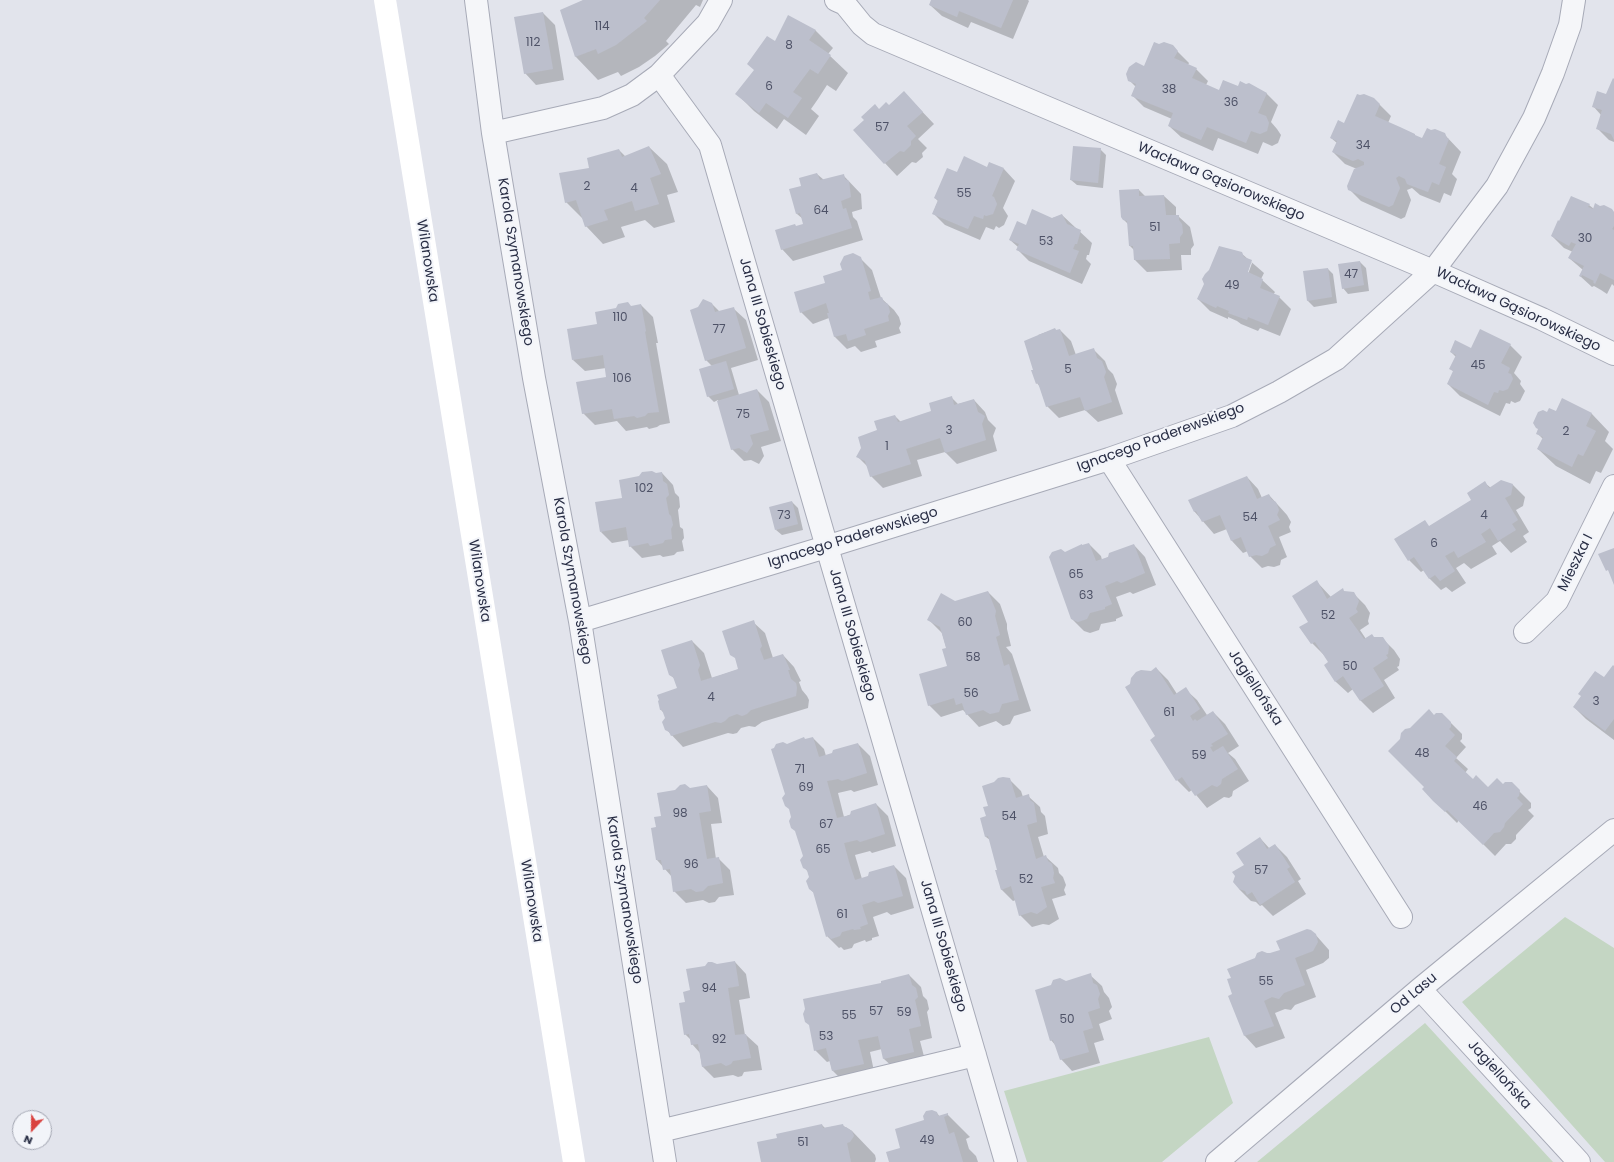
<!DOCTYPE html>
<html>
<head>
<meta charset="utf-8">
<style>
  body { margin:0 }
  #map { position:relative; width:1614px; height:1162px; overflow:hidden; background:#e2e4ec; font-family:Poppins,sans-serif }
  canvas { display:block }
  .north { position:absolute; left:12px; top:1110px; width:40px; height:40px; box-sizing:border-box; background:#f2f4f9; border:1px solid #a2a5b1; border-radius:50%; rotate:202deg; font-size:11px; font-weight:700; line-height:16px; text-align:center; color:#292e45 }
  .north::after { content:''; display:block; margin:auto; width:14px; height:18px; background:#d9423f; clip-path:polygon(50% 0,100% 100%,50% 72%,0 100%) }
</style>
</head>
<body>
<div id="map">
<canvas width="1614" height="1162"></canvas>
<div class="north">N</div>
</div>
<script>
const context = document.querySelector('canvas').getContext('2d');
context.lineJoin = 'round';
function paint(path, color) { context.fillStyle = color; context.fill(path, 'evenodd'); }
const shape = rows => new Path2D(rows.map(r => 'M' + r).join(''));
function stroke(path, color, width, dash) { context.strokeStyle = color; context.lineWidth = width; context.lineCap = dash ? 'butt' : 'round'; context.setLineDash(dash || []); context.stroke(path); }
function drawText(font, color, halo, rows, align = 'center') {
  context.font = font + ' Poppins,sans-serif'; context.lineWidth = 4; context.setLineDash([]); context.textBaseline = 'middle'; context.strokeStyle = halo; context.fillStyle = color; for (const [text, x, y, turn = 0] of rows) {
    context.save(); context.translate(x, y); context.rotate((+turn || 0) * Math.PI / 180); context.textAlign = isNaN(turn) ? turn : align; if (halo) context.strokeText(text, 0, 0); context.fillText(text, 0, 0); context.restore();
  }
}
paint(shape([
  [1565,917,1614,948,1614,1162,1605,1162,1462,1002],
  [1425,1023,1553,1162,1257,1162],
  [1209,1037,1233,1103,1162,1162,1027,1162,1004,1091]
]), '#c4d6c3');
paint(shape([
  [584,0,703,0,700,7,696,5,666,41,669,44,655,56,639,67,621,76,618,72,598,80,576,57,561,11],
  [932,0,1028,0,1029,1,1013,39,971,22,968,28,942,16,930,5],
  [543,13,555,25,564,80,536,85,525,73],
  [815,30,833,48,828,54,848,73,836,91,827,85,818,99,811,109,819,116,806,135,784,119,777,129,754,111,737,94,775,43],
  [1159,45,1172,46,1189,63,1188,65,1196,69,1208,81,1206,85,1219,91,1239,87,1266,93,1278,105,1271,122,1277,129,1281,135,1278,143,1272,146,1263,142,1258,154,1218,138,1213,151,1181,137,1169,126,1172,119,1144,107,1132,95,1136,87,1129,80,1144,67],
  [1614,80,1614,142,1609,140,1597,128,1601,115,1593,106,1607,96],
  [915,104,934,124,918,139,927,148,922,153,923,157,916,163,912,162,897,176,854,130,880,110,889,107],
  [1379,104,1391,116,1388,123,1423,140,1444,134,1461,152,1452,174,1457,179,1451,196,1444,193,1440,203,1420,195,1412,188,1407,190,1411,200,1405,217,1401,219,1361,201,1349,189,1357,169,1345,164,1333,152,1337,143,1331,138,1344,125],
  [649,147,667,164,678,192,667,195,675,222,654,228,645,220,621,227,625,237,603,244,586,226,584,220,566,202,590,169,619,150,626,157],
  [1100,149,1106,155,1103,188,1077,185,1071,180],
  [1004,169,1015,181,1003,208,1008,216,1004,225,999,228,996,226,994,230,986,227,980,240,945,225,933,213,938,201,935,198,957,174],
  [817,174,824,180,843,175,861,194,862,209,852,212,853,217,857,221,863,240,793,261,782,249,796,227,805,225,803,219,797,214,803,186],
  [1139,190,1145,196,1164,196,1176,207,1176,216,1178,216,1190,227,1194,245,1191,249,1191,255,1181,255,1182,270,1147,272,1135,260,1134,250,1130,246,1128,224,1124,220],
  [1589,205,1594,209,1614,212,1614,286,1612,284,1607,294,1601,290,1594,286,1592,287,1580,276,1583,270,1569,258,1573,252,1564,248,1552,236,1559,222],
  [1062,215,1092,243,1089,255,1087,255,1086,259,1091,264,1082,284,1029,261,1017,249,1018,247,1010,240,1027,226],
  [1241,253,1264,273,1261,279,1275,292,1273,295,1279,297,1291,309,1280,336,1260,328,1258,331,1241,324,1237,321,1228,317,1228,319,1210,311,1198,299],
  [1251,262,1252,263,1247,277,1245,277],
  [860,258,872,270,881,298,894,310,899,317,901,324,899,328,901,333,875,341,877,347,861,352,855,346,847,349,835,337,829,318,813,324,801,312,826,283],
  [1360,262,1366,268,1369,291,1348,294,1343,288],
  [1328,269,1333,274,1337,303,1314,307,1308,301,1304,272],
  [712,304,720,312,734,309,746,320,758,360,731,368,739,395,757,390,769,402,781,441,761,447,764,456,759,464,751,460,744,461,732,449,718,400,714,402,708,396,712,366,706,360],
  [641,305,653,317,658,343,656,343,670,423,660,425,657,427,649,429,647,427,626,431,617,421,595,425,583,413,608,377,606,368,585,371,573,360,599,325,631,307],
  [1055,329,1056,331,1060,330,1071,341,1076,355,1093,349,1105,361,1108,369,1113,374,1117,384,1115,390,1123,414,1098,422,1085,410,1059,418,1047,406,1040,387,1037,383,1035,370,1038,335],
  [1510,345,1522,357,1514,373,1521,381,1520,384,1525,391,1520,401,1515,403,1511,401,1510,404,1506,403,1500,416,1460,396,1448,384,1454,372,1451,369,1456,357,1451,352],
  [951,397,958,404,974,400,985,412,988,420,996,428,993,436,997,451,957,464,945,452,917,460,922,476,883,488,871,476,868,467,858,457,878,431,895,416,901,422,933,412],
  [1562,400,1592,414,1609,432,1605,441,1613,449,1601,473,1596,471,1590,484,1556,466,1538,449,1543,439,1537,433,1547,414,1556,412],
  [662,473,673,485,675,493,679,497,680,507,678,510,680,527,683,529,684,538,682,541,684,551,677,552,674,555,663,557,660,555,642,558,630,546,629,540,612,543,601,532,623,499,656,474],
  [1247,477,1258,489,1262,498,1269,495,1287,515,1291,522,1289,527,1291,532,1279,537,1287,557,1281,560,1280,565,1274,567,1268,566,1262,568,1250,556,1248,551,1243,553,1232,541,1227,529,1214,534,1194,511],
  [1485,483,1491,488,1513,485,1525,497,1523,506,1516,510,1529,532,1523,536,1527,542,1511,553,1500,541,1492,546,1497,554,1471,569,1464,563,1456,568,1466,583,1452,592,1446,587,1441,590,1429,578,1424,570,1421,572,1409,560,1430,527,1473,500],
  [792,502,798,508,803,530,782,535,776,530],
  [1089,544,1101,556,1102,560,1134,545,1145,557,1156,585,1133,594,1130,592,1116,597,1123,616,1116,619,1116,621,1101,624,1099,630,1090,633,1084,631,1072,619,1065,553],
  [1317,582,1331,597,1345,592,1353,593,1365,605,1370,613,1368,621,1369,624,1360,630,1366,639,1382,638,1394,650,1400,659,1399,666,1397,667,1399,670,1384,680,1395,698,1373,713,1361,701,1353,689,1348,693,1336,682,1325,665,1330,663,1324,655,1312,643,1309,622],
  [988,592,1000,604,1007,624,1007,629,1011,646,1006,647,1012,654,1031,711,1014,716,1010,724,1003,726,996,721,979,727,963,710,941,717,929,705,948,667,947,650,942,633,929,620,955,602],
  [753,622,765,633,773,658,783,655,794,667,801,681,799,682,802,690,807,696,809,700,808,708,762,722,755,727,749,726,741,728,737,733,733,734,728,733,683,747,666,729,666,718,664,713,661,710,678,689,675,679,670,675,692,641,704,653,712,678,740,669],
  [1156,668,1168,680,1177,694,1185,689,1197,700,1207,715,1213,712,1225,724,1239,746,1228,753,1235,759,1249,781,1233,791,1232,796,1229,798,1224,797,1207,808,1192,790,1189,792,1177,780,1157,737,1151,672],
  [1614,668,1614,740,1586,719,1574,707],
  [1442,714,1462,734,1462,739,1460,741,1466,747,1456,758,1468,769,1465,773,1473,780,1488,789,1511,783,1531,803,1531,808,1528,810,1534,816,1516,835,1516,839,1511,844,1506,844,1495,856,1459,820,1457,823,1423,789,1425,787,1411,729,1434,716],
  [813,738,824,749,826,756,858,744,870,756,878,785,854,792,851,790,838,793,844,817,876,804,888,816,896,846,872,853,870,851,855,855,862,879,894,866,906,878,914,908,891,915,887,912,873,917,879,936,872,938,872,940,866,942,865,940,854,944,852,948,844,950,841,947,839,948,827,936,814,893,810,889,810,877,808,872,804,867,804,856,786,794,787,745],
  [1009,779,1021,791,1023,797,1028,796,1040,807,1041,812,1045,816,1048,834,1038,837,1044,857,1046,857,1058,868,1059,873,1063,877,1066,885,1064,890,1066,895,1052,899,1059,919,1049,925,1043,924,1032,927,1020,915,1016,900,1013,901,1001,889,998,871,990,840,986,837,987,817,989,807],
  [707,786,718,798,722,823,711,824,716,859,718,858,730,870,734,895,719,897,715,902,709,903,703,900,686,903,674,891,672,877,657,860,657,828,662,817,690,789],
  [1260,838,1270,849,1275,845,1287,857,1301,879,1298,881,1306,894,1273,916,1262,905,1260,906,1256,902,1251,901,1239,889,1245,865],
  [1314,933,1329,950,1329,958,1323,963,1306,970,1316,997,1295,1005,1291,1010,1285,1009,1275,1013,1285,1038,1256,1048,1245,1036,1229,997,1234,994,1232,978],
  [735,962,746,974,750,998,739,1000,745,1035,746,1035,758,1046,762,1070,744,1072,742,1076,738,1077,733,1075,714,1078,702,1066,700,1053,692,1044,691,1040,685,1034,686,1003,691,991,717,965],
  [909,975,921,987,923,996,927,1000,929,1009,927,1012,932,1038,920,1041,926,1064,896,1070,884,1059,882,1049,870,1052,875,1076,844,1082,832,1070,830,1061,827,1062,815,1050,882,983],
  [1090,975,1102,986,1104,992,1109,998,1112,1007,1109,1011,1112,1019,1099,1024,1104,1040,1094,1043,1100,1063,1072,1071,1061,1059,1056,1046,1051,1040,1066,982],
  [937,1113,940,1117,947,1114,970,1137,966,1139,969,1149,976,1156,978,1162,890,1162,925,1121],
  [822,1125,825,1128,842,1125,852,1131,875,1155,876,1159,875,1162,762,1162,778,1138]
]), '#0003');
paint(shape([
  [583,0,660,0,644,18,647,21,616,45,598,54,596,49,575,57,560,10],
  [931,0,1013,0,1001,28,959,11,957,17,929,5],
  [543,12,553,69,524,74,514,17],
  [788,15,816,30,809,40,831,55,818,74,810,69,801,81,793,92,802,98,788,118,766,103,759,113,735,94,754,70,747,64,767,36,775,41],
  [1154,42,1159,44,1164,42,1173,45,1178,51,1174,58,1197,68,1192,78,1219,90,1223,80,1238,86,1240,81,1246,84,1249,83,1267,93,1258,113,1266,116,1269,123,1267,131,1260,134,1251,131,1246,143,1207,127,1201,140,1168,126,1173,113,1131,96,1136,84,1128,81,1126,74,1129,67,1136,62,1144,66],
  [1613,78,1614,79,1614,140,1611,134,1596,129,1602,110,1592,107,1597,91,1606,94],
  [904,91,923,112,907,126,916,136,911,141,911,145,904,152,900,151,884,164,853,130,864,120,861,117,875,104,879,109,886,102,889,105],
  [1357,94,1360,95,1364,94,1374,98,1380,104,1375,116,1400,127,1415,134,1415,135,1422,138,1427,128,1431,130,1435,129,1445,133,1447,138,1449,139,1439,164,1446,167,1439,185,1432,182,1428,192,1407,184,1405,179,1399,176,1396,178,1400,188,1393,205,1389,207,1348,190,1347,186,1354,169,1364,165,1364,162,1358,159,1353,161,1332,152,1337,141,1330,138,1338,120,1344,123],
  [649,146,661,174,650,178,659,204,635,211,632,201,604,210,608,220,585,227,576,200,565,203,559,173,589,168,587,158,619,149,622,157],
  [1073,146,1101,148,1098,183,1070,180],
  [964,156,987,167,989,162,1004,168,992,196,994,197,997,204,993,214,986,216,984,215,983,219,974,216,968,229,932,214,938,200,934,198,947,168,957,172],
  [817,173,820,180,844,174,845,179,849,181,851,197,841,201,843,209,846,208,852,228,781,250,775,230,795,224,796,226,803,224,800,213,796,214,789,189,801,186,799,178],
  [1139,189,1139,196,1164,195,1166,215,1179,215,1179,220,1182,224,1183,233,1180,237,1180,243,1169,244,1170,259,1134,260,1133,246,1129,246,1127,221,1123,220,1121,217,1119,190],
  [1571,196,1590,204,1588,207,1593,209,1595,203,1600,206,1604,205,1612,209,1614,212,1614,226,1612,229,1614,230,1614,280,1600,273,1595,284,1593,282,1594,281,1582,275,1581,277,1579,276,1584,266,1568,258,1576,244,1571,242,1569,246,1551,236,1558,220,1559,221],
  [1032,209,1052,218,1062,214,1067,224,1081,230,1077,244,1075,244,1073,249,1079,251,1070,273,1016,250,1019,244,1009,240,1017,221,1026,225],
  [1219,246,1242,252,1244,257,1252,260,1248,272,1263,279,1260,288,1280,296,1268,325,1248,317,1247,320,1228,313,1229,311,1217,306,1216,308,1197,299,1204,284,1202,279,1205,274,1209,270],
  [853,253,861,257,871,291,868,292,870,300,882,297,884,302,888,304,890,312,888,316,889,321,864,329,866,335,848,341,846,334,834,337,827,313,829,313,826,303,800,313,794,292,825,283,823,276,842,270,840,264,844,256],
  [1360,261,1364,285,1342,289,1338,264],
  [1328,268,1332,297,1307,301,1303,271],
  [703,299,712,303,715,312,734,307,746,348,705,361,690,310,698,307],
  [628,302,631,306,641,304,646,331,645,332,659,412,648,413,645,416,637,418,634,416,614,419,612,409,582,414,576,382,606,377,603,355,572,360,567,329,597,324,595,312,616,308,618,304],
  [1055,328,1056,330,1060,329,1069,356,1094,348,1097,358,1102,361,1106,372,1104,377,1112,402,1085,411,1080,397,1046,407,1038,383,1036,384,1031,370,1033,370,1024,341],
  [1480,329,1511,344,1501,363,1510,368,1508,373,1511,374,1513,379,1508,389,1503,391,1499,390,1498,393,1494,392,1488,405,1447,384,1453,371,1449,369,1456,355,1450,352,1455,340,1471,348],
  [726,361,734,389,707,397,699,369],
  [757,389,769,430,750,435,753,444,747,453,739,448,731,450,717,401],
  [952,396,954,405,974,399,978,412,985,416,982,424,986,440,945,453,940,438,906,449,911,464,870,477,865,461,856,457,861,448,858,437,877,430,874,421,895,415,898,422,931,411,929,403],
  [1562,398,1592,413,1586,426,1596,431,1583,456,1578,454,1572,467,1537,449,1543,437,1536,434,1538,429,1536,428,1533,423,1538,412,1543,410,1547,412,1549,408,1556,411],
  [652,471,656,473,662,472,663,481,667,484,669,495,666,498,669,514,671,516,673,525,671,529,672,539,665,540,663,543,650,546,648,543,629,547,626,527,600,532,595,502,622,498,619,480,639,476,642,472],
  [1247,476,1257,499,1269,494,1271,499,1276,502,1279,510,1277,515,1280,520,1268,526,1276,545,1270,548,1268,553,1262,556,1256,555,1249,557,1241,537,1231,541,1220,515,1202,522,1196,511,1194,512,1188,500],
  [1501,480,1513,484,1511,495,1505,498,1518,520,1512,524,1516,530,1498,541,1490,528,1481,534,1486,542,1458,558,1454,551,1445,556,1455,571,1440,581,1435,575,1429,579,1414,557,1408,561,1394,539,1425,520,1429,526,1471,500,1467,493,1485,481,1489,488],
  [792,501,798,524,775,530,769,507],
  [1089,543,1096,561,1108,557,1109,553,1134,544,1145,573,1121,583,1117,581,1105,586,1112,604,1105,607,1105,609,1090,613,1087,619,1078,622,1071,619,1049,557,1052,552,1061,549,1065,552,1082,544,1082,545],
  [1614,548,1614,585,1608,570,1606,571,1598,554],
  [1317,580,1327,599,1343,588,1344,591,1354,592,1359,601,1356,609,1358,612,1349,618,1364,639,1372,634,1374,637,1383,637,1389,646,1388,654,1386,655,1388,658,1373,668,1384,686,1360,701,1343,676,1335,682,1324,665,1328,662,1315,642,1311,644,1299,627,1308,622,1292,596],
  [988,591,996,611,995,616,1000,635,996,637,1004,666,1009,664,1019,700,1002,704,999,712,990,714,983,710,966,715,962,703,956,705,954,698,928,706,919,674,947,666,942,649,946,648,940,627,927,620,941,593,955,601],
  [754,620,762,646,760,649,764,660,783,654,790,670,788,670,791,679,796,683,797,688,796,696,751,710,747,714,742,716,737,714,729,717,725,721,721,723,715,722,671,736,669,732,665,730,662,722,665,718,662,710,660,710,658,701,659,700,657,695,677,688,673,677,669,675,661,650,692,640,700,665,698,670,701,681,720,675,738,669,735,658,730,655,722,631],
  [1613,665,1614,666,1614,719,1605,731,1573,707,1581,696,1578,694,1595,671,1604,677],
  [1156,667,1174,695,1186,687,1200,709,1190,716,1193,721,1195,719,1197,721,1213,711,1228,734,1211,744,1213,746,1210,747,1213,752,1223,746,1238,769,1222,779,1221,784,1217,787,1212,785,1195,796,1182,777,1176,781,1150,740,1155,736,1125,687,1130,684,1131,678,1136,672,1141,670,1151,671],
  [1429,709,1434,715,1436,713,1442,713,1451,722,1451,727,1449,729,1455,735,1445,746,1457,757,1454,761,1473,779,1476,775,1488,787,1497,778,1503,784,1505,782,1512,782,1520,790,1519,796,1517,798,1523,804,1505,823,1504,827,1500,832,1494,833,1483,845,1447,810,1445,812,1433,801,1422,789,1424,787,1388,751,1400,739,1401,733,1405,729,1410,728],
  [804,737,805,739,813,737,819,757,832,753,833,750,858,743,867,773,842,781,838,779,827,781,837,818,850,815,851,811,876,803,885,834,860,842,857,840,844,843,849,862,855,880,868,876,869,872,894,865,903,896,878,903,874,901,862,905,868,924,860,927,861,929,854,930,853,929,842,932,840,936,831,939,828,936,826,937,813,892,809,889,806,881,809,877,808,874,807,870,803,868,800,860,803,856,795,831,791,828,789,821,791,817,789,809,785,806,782,798,785,794,771,749,774,748,776,744,783,742,787,744],
  [1003,777,1010,778,1016,798,1029,794,1030,800,1034,803,1037,822,1027,825,1036,859,1046,855,1048,861,1052,864,1054,873,1053,878,1055,883,1041,887,1047,907,1037,914,1031,912,1019,916,1011,886,1001,890,995,870,997,870,988,836,985,837,980,818,986,816,983,807,988,806,982,786,994,782,998,778],
  [685,784,690,788,707,785,711,811,699,813,707,859,719,857,723,883,708,886,703,891,696,892,691,889,673,892,670,869,663,870,661,860,656,860,651,828,656,827,654,817,661,816,657,793,675,790,680,785],
  [1260,837,1267,849,1275,844,1290,867,1287,869,1295,882,1260,905,1252,892,1247,895,1245,891,1239,889,1233,882,1235,876,1232,872,1244,865,1236,853],
  [1307,929,1311,930,1316,934,1318,942,1313,951,1295,958,1305,985,1284,993,1279,999,1272,997,1264,1001,1274,1026,1244,1036,1228,996,1232,994,1227,979,1231,978,1227,969,1255,958,1257,953,1262,951,1267,953,1270,953,1280,950,1276,941],
  [735,961,739,986,728,988,735,1035,746,1034,751,1058,733,1061,731,1064,726,1066,721,1063,702,1067,698,1044,691,1045,689,1034,684,1035,679,1003,685,1002,683,992,690,990,686,969,705,966,708,962,712,962,717,964],
  [1091,973,1093,983,1097,985,1100,994,1098,999,1100,1008,1088,1012,1093,1028,1083,1031,1089,1052,1060,1060,1053,1040,1050,1041,1035,990,1051,985,1053,980,1060,978,1066,981],
  [909,974,912,985,916,988,918,997,915,1000,921,1026,909,1029,914,1052,883,1059,878,1036,858,1040,864,1064,832,1071,826,1048,814,1051,809,1025,805,1022,803,1014,805,1009,803,999,881,983,881,981],
  [932,1110,937,1112,938,1116,948,1113,948,1115,944,1117,949,1134,954,1132,963,1162,889,1162,886,1152,900,1148,895,1129,924,1120,923,1116,926,1111],
  [822,1124,823,1128,843,1124,844,1127,846,1127,852,1131,854,1136,850,1142,847,1143,851,1162,761,1162,757,1142,777,1138,776,1134]
]), '#bcbfcc');
const street = shape([
  [476,0,493,133,534,378,580,621,665,1162],
  [836,0,845,4,862,25,873,34,1433,271,1542,319,1614,354],
  [659,75,710,145,1006,1162],
  [493,133,603,108,632,95,659,75,708,23,721,0],
  [1109,459,1401,917],
  [580,621,826,547,1109,459,1232,416,1279,392,1336,359,1433,271,1497,186,1534,118,1553,73,1570,25,1574,0],
  [1525,632,1557,601,1614,486],
  [1420,989,1579,1162],
  [660,1131,975,1055],
  [1217,1162,1420,989,1614,830]
]);
stroke(street, '#a7aab7', 24);
stroke(street, '#f5f6f9', 22);
stroke(shape([
  [385,0,574,1162]
]), '#fff', 22);
drawText('12px', '#4e5267', null, [
  ["114",602,27],
  ["112",533,43],
  ["8",789,46],
  ["6",769,87],
  ["38",1169,90],
  ["36",1231,103],
  ["57",882,128],
  ["34",1363,146],
  ["2",587,187],
  ["4",634,189],
  ["55",964,194],
  ["64",821,211],
  ["51",1155,228],
  ["30",1585,239],
  ["53",1046,242],
  ["47",1351,275],
  ["49",1232,286],
  ["110",620,318],
  ["77",719,330],
  ["45",1478,366],
  ["5",1068,370],
  ["106",622,379],
  ["75",743,415],
  ["3",949,431],
  ["2",1566,432],
  ["1",887,447],
  ["102",644,489],
  ["73",784,516],
  ["4",1484,516],
  ["54",1250,518],
  ["6",1434,544],
  ["65",1076,575],
  ["63",1086,596],
  ["52",1328,616],
  ["60",965,623],
  ["58",973,658],
  ["50",1350,667],
  ["56",971,694],
  ["4",711,698],
  ["3",1596,702],
  ["61",1169,713],
  ["48",1422,754],
  ["59",1199,756],
  ["71",800,770],
  ["69",806,788],
  ["46",1480,807],
  ["98",680,814],
  ["54",1009,817],
  ["67",826,825],
  ["65",823,850],
  ["96",691,865],
  ["57",1261,871],
  ["52",1026,880],
  ["61",842,915],
  ["55",1266,982],
  ["94",709,989],
  ["57",876,1012],
  ["59",904,1013],
  ["55",849,1016],
  ["50",1067,1020],
  ["53",826,1037],
  ["92",719,1040],
  ["49",927,1141],
  ["51",803,1143]
]);
drawText('14px', '#292e45', '#f2f4f9', [
  ["Wacława Gąsiorowskiego",1221,182,23],
  ["Wilanowska",427,261,81],
  ["Karola Szymanowskiego",515,262,81],
  ["Wacława Gąsiorowskiego",1518,310,25],
  ["Jana III Sobieskiego",762,324,74],
  ["Ignacego Paderewskiego",1161,438,-20],
  ["Ignacego Paderewskiego",853,538,-17],
  ["Mieszka I",1576,563,-64],
  ["Wilanowska",479,581,81],
  ["Karola Szymanowskiego",572,581,80],
  ["Jana III Sobieskiego",852,635,74],
  ["Jagiellońska",1255,688,57],
  ["Karola Szymanowskiego",624,900,81],
  ["Wilanowska",531,901,81],
  ["Jana III Sobieskiego",943,946,74],
  ["Od Lasu",1414,994,-40],
  ["Jagiellońska",1499,1075,48]
]);
</script>
</body>
</html>
